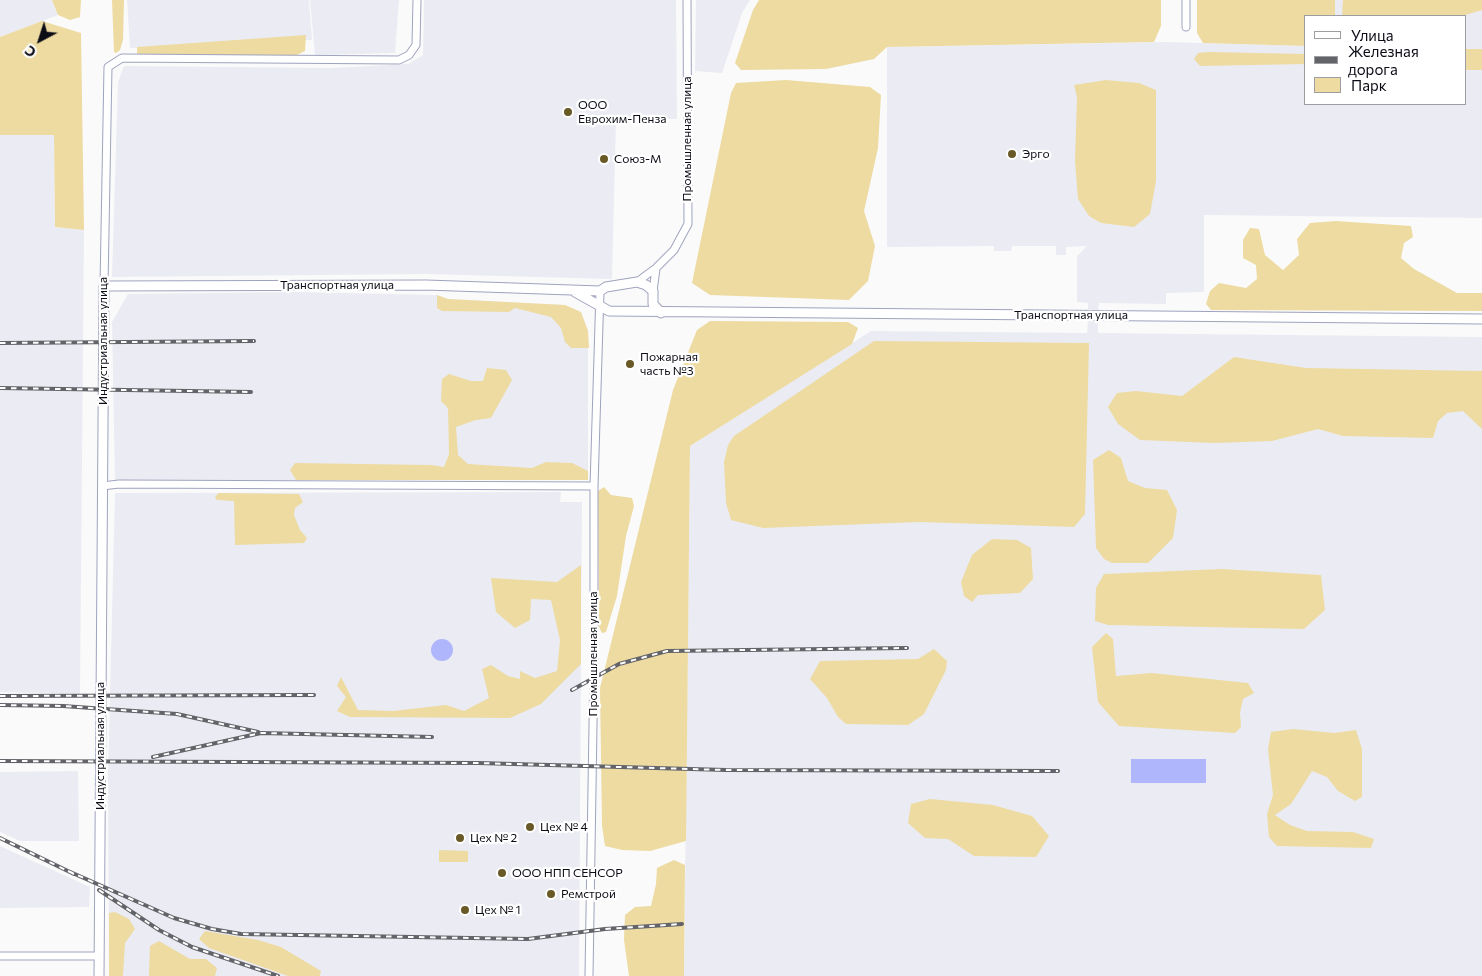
<!DOCTYPE html>
<html>
<head>
<meta charset="utf-8">
<style>
  body { margin:0 }
  #map { position:relative; width:1482px; height:976px; overflow:hidden; background:#fafafa; font-family:Commissioner,sans-serif }
  canvas { display:block }
  .legend { position:absolute; left:1304px; top:15px; width:162px; height:90px; box-sizing:border-box; background:#fff; border:1px solid #9d9ea1; margin:0; padding:6px 9px; list-style:none; font-size:15px; color:#0b0c15 }
  .legend li { display:flex; align-items:center; gap:10px; height:25px }
  .legend b { width:25px; border:1px solid #9d9ea1 }
  .north { position:absolute; left:15px; top:15px; width:50px; height:50px; -webkit-text-stroke:4px #fff; paint-order:stroke; rotate:220deg; font-size:14px; font-weight:700; line-height:20px; text-align:center; color:#0b0c15 }
  .north::after { content:''; display:block; margin:auto; width:18px; height:22px; background:#0b0c15; clip-path:polygon(50% 0,100% 100%,50% 72%,0 100%) }
</style>
</head>
<body>
<div id="map">
<canvas width="1482" height="976"></canvas>
<ul class="legend">
<li><b style="height:6px;background:#fff"></b>Улица</li>
<li><b style="height:6px;background:#636469"></b>Железная дорога</li>
<li><b style="height:14px;background:#eddba2"></b>Парк</li>
</ul>
<div class="north">С</div>
</div>
<script>
const context = document.querySelector('canvas').getContext('2d');
context.lineJoin = 'round';
function paint(path, color) { context.fillStyle = color; context.fill(path, 'evenodd'); }
const shape = rows => new Path2D(rows.map(r => 'M' + r).join(''));
function stroke(path, color, width, dash) { context.strokeStyle = color; context.lineWidth = width; context.lineCap = dash ? 'butt' : 'round'; context.setLineDash(dash || []); context.stroke(path); }
function drawText(font, color, halo, rows, align = 'center') {
  context.font = font + ' Commissioner,sans-serif'; context.lineWidth = 4.5; context.setLineDash([]); context.textBaseline = 'middle'; context.strokeStyle = halo; context.fillStyle = color; for (const [text, x, y, turn = 0] of rows) {
    context.save(); context.translate(x, y); context.rotate((+turn || 0) * Math.PI / 180); context.textAlign = isNaN(turn) ? turn : align; if (halo) context.strokeText(text, 0, 0); context.fillText(text, 0, 0); context.restore();
  }
}
paint(shape([
  [0,0,52,0,58,15,0,37],
  [127,0,309,0,312,40,130,48],
  [310,0,399,0,395,53,315,55],
  [424,0,676,0,677,119,616,119,612,279,426,274,112,277,118,82,124,66,333,68,408,64,423,55],
  [696,0,750,0,742,13,722,73,695,71],
  [1335,0,1482,0,1482,218,1204,215,1204,292,1166,293,1166,304,1099,303,1098,310,1088,309,1088,303,1077,302,1077,256,1087,246,1066,247,1066,255,1056,255,1056,246,1012,246,1011,251,994,251,994,246,887,247,887,47,1166,42,1306,46,1306,104,1466,104,1466,16,1335,16],
  [0,135,54,135,55,227,84,230,80,694,0,692],
  [298,292,437,295,448,299,565,305,581,312,588,331,588,480,115,480,112,322,128,294],
  [1088,319,1098,319,1098,333,1482,337,1482,976,684,976,690,446,871,331,1087,333],
  [561,492,560,502,582,502,579,976,109,976,108,775,115,493],
  [78,771,79,841,20,841,0,832,0,772],
  [0,846,90,887,89,907,0,908]
]), '#ebecf3');
paint(shape([
  [52,0,81,0,80,17,70,20,58,15],
  [112,0,124,0,123,40,120,50,116,53,114,52],
  [759,0,1161,0,1161,26,1154,42,887,47,874,59,826,69,741,70,735,63,753,10],
  [1197,0,1335,0,1335,16,1306,16,1306,46,1203,43,1197,33],
  [1343,0,1482,0,1482,10,1462,16,1342,16],
  [42,21,81,33,84,230,55,227,54,135,0,135,0,37],
  [306,35,305,51,297,55,140,56,137,53,137,47],
  [1466,49,1482,49,1482,70,1466,70],
  [1209,52,1306,54,1306,64,1200,66,1194,59,1198,53],
  [786,80,870,87,881,95,878,148,864,211,875,246,868,281,849,300,710,295,692,283,731,93,736,83],
  [1106,80,1139,83,1156,90,1156,181,1150,214,1134,227,1101,223,1089,216,1078,199,1075,161,1077,97,1074,85],
  [1336,221,1411,226,1413,237,1404,243,1401,258,1414,269,1457,293,1482,293,1482,311,1211,310,1206,304,1210,291,1219,283,1246,288,1257,279,1256,265,1243,258,1243,240,1250,228,1259,229,1265,255,1283,270,1299,255,1297,239,1310,223],
  [437,295,448,299,565,305,581,312,588,331,589,348,571,348,565,342,561,328,551,317,515,308,509,312,442,311,437,308],
  [710,321,848,322,858,328,852,344,690,446,686,841,650,851,622,850,605,846,602,826,600,688,673,390,697,330],
  [874,341,1089,343,1085,514,1074,527,920,522,763,528,731,520,726,503,724,462,728,445,734,436],
  [1234,357,1306,368,1482,371,1482,429,1463,411,1447,413,1438,421,1433,438,1343,436,1318,429,1272,441,1215,443,1140,440,1118,424,1108,407,1117,393,1136,391,1182,396],
  [487,368,506,370,512,380,491,418,476,420,456,427,458,455,468,464,532,468,546,462,572,463,588,471,588,480,296,480,290,470,295,463,431,465,444,467,449,454,448,408,441,401,442,379,449,374,471,381,483,381],
  [1109,450,1121,458,1128,481,1145,488,1167,490,1177,510,1173,538,1148,563,1112,563,1104,559,1096,548,1093,460],
  [604,487,611,495,632,498,634,506,626,536,617,596,606,632,602,633,599,627,598,491],
  [219,493,299,494,303,502,295,508,294,515,300,530,307,538,304,543,235,545,234,501,217,500,215,497],
  [992,539,1017,540,1031,548,1033,579,1020,593,978,595,972,602,964,596,961,582,972,555],
  [581,565,581,664,541,704,510,718,350,717,337,711,346,697,337,686,341,677,358,710,393,711,446,705,464,711,489,698,482,669,491,665,508,676,520,679,520,671,535,678,557,671,560,640,551,600,531,599,530,620,515,628,496,612,491,578,557,582],
  [1222,569,1321,575,1325,610,1304,629,1108,625,1095,621,1096,588,1104,574],
  [1106,633,1113,639,1116,676,1152,673,1248,683,1254,693,1243,699,1240,713,1241,727,1235,733,1119,726,1098,702,1092,647],
  [934,649,947,661,946,670,924,714,908,725,846,724,838,717,827,698,810,679,820,661,918,659],
  [1293,729,1334,733,1356,730,1362,749,1362,797,1355,801,1338,791,1327,777,1312,771,1291,804,1275,815,1290,825,1307,831,1353,832,1374,839,1371,848,1277,846,1269,837,1267,814,1273,795,1268,749,1271,732],
  [930,799,993,805,1032,816,1049,836,1036,857,974,856,948,839,925,838,908,823,911,804],
  [439,850,468,851,468,862,439,862],
  [674,860,685,865,684,976,629,976,624,940,625,915,635,907,651,906,656,884,657,868],
  [115,912,129,919,135,929,125,943,123,976,109,976,109,913],
  [205,931,258,940,281,947,321,971,320,976,288,976,209,948,199,939],
  [159,941,190,959,206,959,217,968,215,976,149,976,150,946]
]), '#eddba2');
paint(shape([
  '431 650a11 11 0 1 1 22 0a11 11 0 1 1-22 0Z',
  [1131,759,1206,759,1206,783,1131,783]
]), '#b0b6fb');
const minor = shape([
  [1186,27,1186,0],
  [637,282,656,268,674,250,688,224,687,0],
  [104,286,108,67,122,58,399,60,409,55,416,45,417,0],
  [653,291,656,269],
  [102,486,119,484,594,486],
  [0,956,99,956],
  [589,976,594,662,594,486,600,291]
]);
const tertiary = shape([
  [575,292,609,311,1482,319],
  [99,976,104,286,426,285,600,291,606,287,637,282,646,285,653,291,653,304,661,313]
]);
stroke(minor, '#9fa3be', 9);
stroke(tertiary, '#9fa3be', 11);
stroke(minor, '#fff', 7);
stroke(tertiary, '#fff', 9);
const rail = shape([
  [0,343,254,341],
  [0,388,251,392],
  [572,690,619,664,667,651,907,648],
  [0,696,314,695],
  [0,705,63,706,177,714,258,732],
  [153,757,261,733,432,737],
  [0,761,478,763,726,770,1058,771],
  [0,838,74,874],
  [68,871,174,918,212,929,241,934,528,939,605,929,682,924],
  [99,890,159,930,192,947,278,976]
]);
stroke(rail, '#636469', 4);
stroke(rail, '#fff', 2, [5.5]);
for (const [x, y, r, color] of [
  [568,112,5,"#685927"],
  [1012,154,5,"#685927"],
  [604,159,5,"#685927"],
  [630,364,5,"#685927"],
  [530,827,5,"#685927"],
  [460,838,5,"#685927"],
  [502,873,5,"#685927"],
  [551,894,5,"#685927"],
  [465,910,5,"#685927"]
]) { const dot = new Path2D(); dot.arc(x, y, r, 0, 2 * Math.PI); context.fillStyle = color; context.fill(dot); stroke(dot, '#fff', 2); }
drawText('12px', '#0b0c15', '#fff', [
  ["ООО",578,105],
  ["Еврохим-Пенза",578,119],
  ["Эрго",1022,154],
  ["Союз-М",614,159],
  ["Пожарная",640,357],
  ["часть №3",640,371],
  ["Цех № 4",540,827],
  ["Цех № 2",470,838],
  ["ООО НПП СЕНСОР",512,873],
  ["Ремстрой",561,894],
  ["Цех № 1",475,910]
], 'left');
drawText('12px', '#0b0c15', '#fff', [
  ["Промышленная улица",687,139,-90],
  ["Транспортная улица",337,285],
  ["Транспортная улица",1071,315],
  ["Индустриальная улица",103,341,-90],
  ["Промышленная улица",593,654,-90],
  ["Индустриальная улица",100,746,-90]
]);
</script>
</body>
</html>
